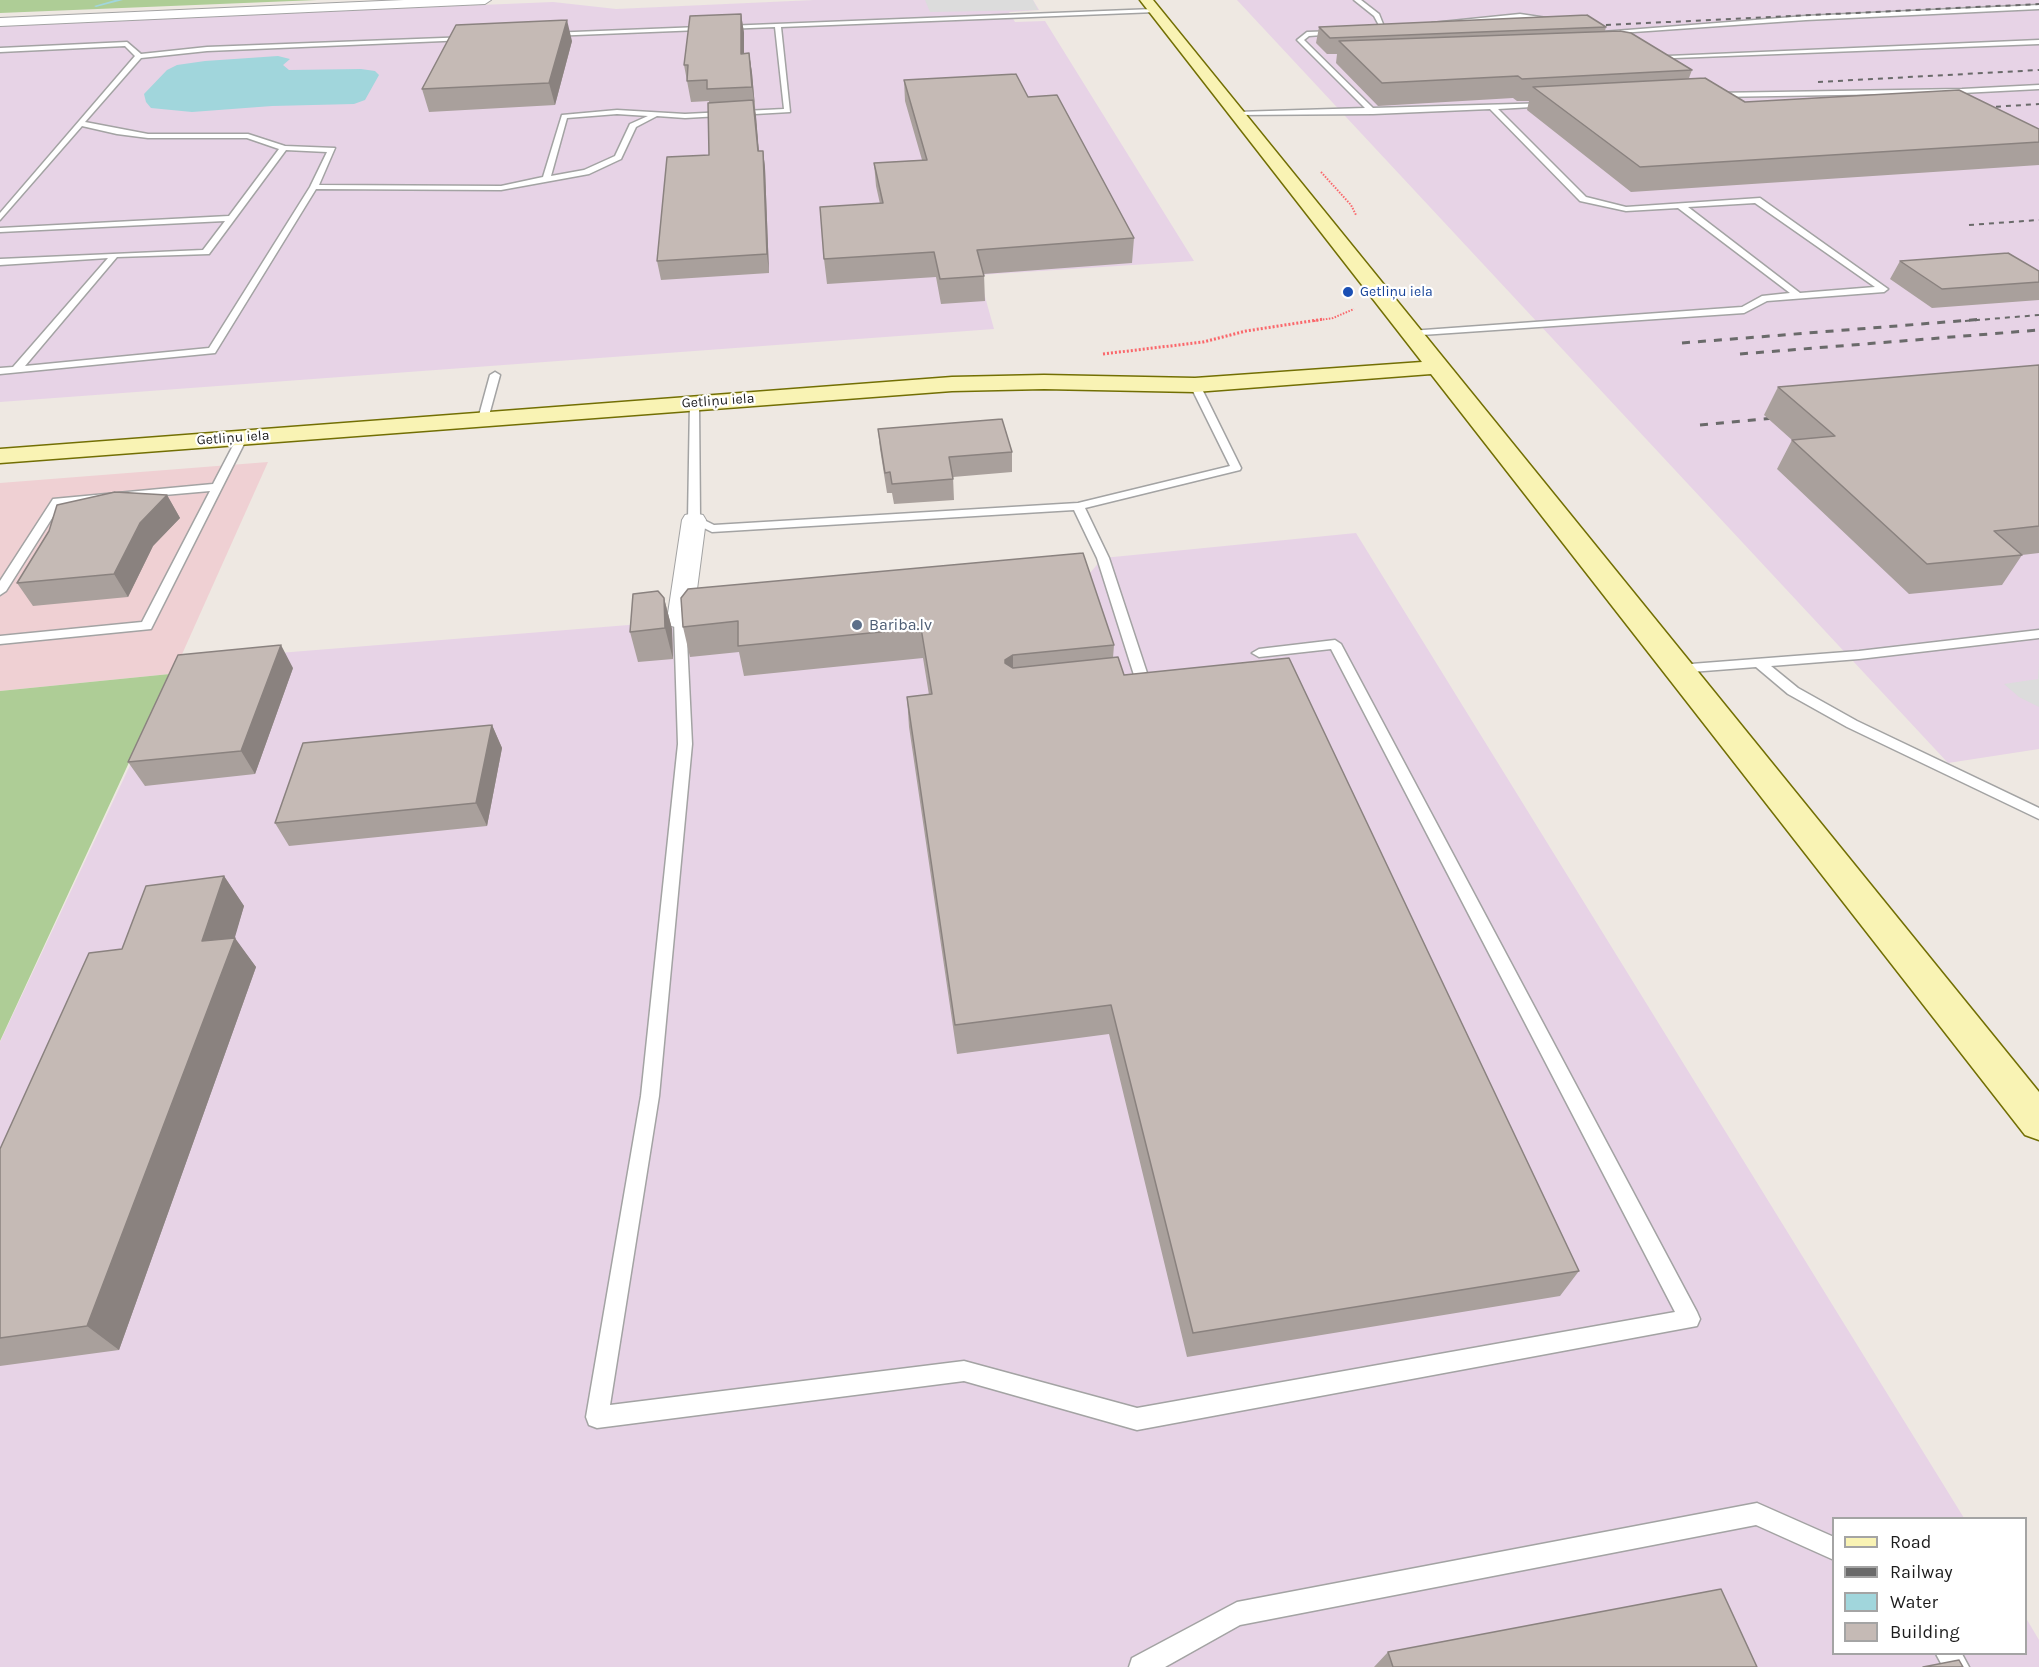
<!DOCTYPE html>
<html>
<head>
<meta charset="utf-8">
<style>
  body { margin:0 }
  #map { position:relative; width:2039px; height:1667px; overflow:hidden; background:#eee8e2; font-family:Karla,sans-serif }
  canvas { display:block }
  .legend { position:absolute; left:1832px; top:1517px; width:195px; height:138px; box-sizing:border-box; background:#fff; border:2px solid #a4a4a4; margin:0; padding:8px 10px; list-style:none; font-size:18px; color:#1c1c1c }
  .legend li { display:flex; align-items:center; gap:12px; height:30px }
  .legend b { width:30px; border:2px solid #a4a4a4 }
</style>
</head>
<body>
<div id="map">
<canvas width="2039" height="1667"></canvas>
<ul class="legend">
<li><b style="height:8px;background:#f9f3b4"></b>Road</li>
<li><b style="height:8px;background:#6a6a6a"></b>Railway</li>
<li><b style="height:16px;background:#a1d6dc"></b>Water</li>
<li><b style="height:16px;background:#c5bab5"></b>Building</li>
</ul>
</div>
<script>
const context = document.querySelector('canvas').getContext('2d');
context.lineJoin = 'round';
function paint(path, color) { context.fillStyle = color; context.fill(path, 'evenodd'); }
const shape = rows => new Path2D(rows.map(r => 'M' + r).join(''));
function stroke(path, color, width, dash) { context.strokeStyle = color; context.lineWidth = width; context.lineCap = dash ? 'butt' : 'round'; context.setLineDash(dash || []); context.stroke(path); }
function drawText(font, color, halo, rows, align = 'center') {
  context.font = font + ' Karla,sans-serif'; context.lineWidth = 4.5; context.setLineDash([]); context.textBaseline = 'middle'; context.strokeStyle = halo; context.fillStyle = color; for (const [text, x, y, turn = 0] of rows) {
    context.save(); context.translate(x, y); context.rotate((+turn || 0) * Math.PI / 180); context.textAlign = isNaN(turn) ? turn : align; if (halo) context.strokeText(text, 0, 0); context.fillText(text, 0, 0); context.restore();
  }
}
paint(shape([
  [268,462,179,661,170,674,0,691,0,483]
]), '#efd0d3');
paint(shape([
  [814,0,1033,0,1039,10,1009,12,1015,22,1045,21,1194,261,979,275,994,329,0,402,0,25,553,2,616,9],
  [1237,0,2039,0,2039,749,1948,763],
  [1356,533,1964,1518,1834,1518,1834,1654,2026,1654,2026,1618,2039,1640,2039,1667,0,1667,0,1042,179,661,641,624,1081,583,1103,558]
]), '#e7d3e6');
paint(shape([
  [0,0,317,0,0,13],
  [170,674,0,1041,0,691]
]), '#aecd96');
paint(shape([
  [925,0,1033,0,1038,10,930,12],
  [2039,664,2039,707,2019,697,2004,684,2038,679]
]), '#dcdcdc');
paint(shape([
  [278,56,290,59,283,65,289,70,361,69,375,71,379,75,365,100,354,104,272,106,192,112,151,108,146,102,144,94,167,70,177,65,205,61]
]), '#a1d6dc');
paint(shape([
  [115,0,123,0,96,7,94,6,115,0]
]), '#a1d6dc');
const lane = shape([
  [1354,0,1361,0,1379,14,1385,29,1381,29,1374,16,1354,0],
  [2039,5,2039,9,1806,20,1605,34,1602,32,1806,16,2039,5],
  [1154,9,1156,12,781,27,790,112,685,118,657,116,636,127,621,159,589,174,501,190,316,189,215,353,0,374,0,368,13,367,108,258,0,265,0,259,203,250,225,221,0,232,0,228,229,216,279,149,247,138,148,138,117,134,82,126,0,220,0,213,135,56,125,46,0,52,0,48,127,42,141,54,207,47,469,37,467,40,207,51,141,58,85,122,148,134,248,134,285,146,335,148,319,185,501,186,543,177,562,115,617,110,685,114,784,109,775,27,551,36,549,33,1154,9],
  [617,114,648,116,630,124,615,156,584,170,551,176,567,118,617,114],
  [286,150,327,152,310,187,209,348,25,366,117,257,209,254,286,150],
  [1520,14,1560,20,1557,22,1520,18,1435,25,1432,23,1520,14],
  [1338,31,1336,34,1309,36,1304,40,1373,108,1551,103,1549,106,1498,109,1586,197,1626,207,1760,198,1888,289,1884,292,1767,301,1744,313,1407,336,1407,332,1410,331,1742,307,1762,296,1790,293,1678,208,1626,211,1580,201,1490,109,1373,114,1235,115,1237,112,1365,108,1297,40,1307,32,1338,31],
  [1755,203,1875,287,1800,293,1688,207,1755,203],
  [2039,40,2039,44,1648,59,1645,57,2039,40],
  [2039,85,2039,89,1962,93,1714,97,1711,95,1714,93,1962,89,2039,85],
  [495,372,500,375,488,419,479,421,478,419,490,375,495,372],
  [1195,382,1200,385,1241,468,1240,470,1085,508,1109,558,1149,679,1147,682,1128,684,1121,680,1123,677,1134,675,1097,558,1074,510,712,532,688,520,690,401,699,403,700,518,714,525,1078,503,1230,466,1190,385,1195,382],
  [242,435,247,438,151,629,0,644,0,636,142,622,210,491,61,504,6,591,0,595,0,581,53,499,213,484,237,438,242,435],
  [680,616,686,620,692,744,659,1096,610,1405,964,1361,1137,1408,1675,1312,1331,649,1259,657,1252,653,1259,649,1335,640,1341,644,1697,1312,1700,1319,1697,1326,1137,1430,964,1381,597,1428,589,1425,586,1417,641,1096,678,744,674,620,680,616],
  [2039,630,2039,638,1859,659,1771,666,1798,688,1857,721,2039,808,2039,819,1847,727,1788,694,1756,667,1678,673,1671,669,1678,665,1859,651,2039,630],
  [1757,1503,1834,1537,1834,1560,1756,1525,1240,1625,1165,1667,1129,1667,1132,1658,1237,1602,1757,1503],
  [1936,1654,1962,1654,1969,1667,1943,1667,1936,1654]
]);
const street = shape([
  [404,0,491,0,485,4,0,26,0,18,404,0],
  [694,513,703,515,706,520,693,620,689,626,680,628,671,626,667,620,682,520,685,515,694,513]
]);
const secondary = shape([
  [1140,0,1153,0,2039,1092,2039,1140,2025,1135,1431,374,1195,392,1044,389,952,391,0,463,0,449,952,377,1044,375,1195,378,1422,362,1140,0]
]);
stroke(lane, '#a3a3a3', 3);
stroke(street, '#a3a3a3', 2);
stroke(secondary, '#726f04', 3);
stroke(shape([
  [1321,172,1351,205,1356,215],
  [1314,321,1333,318,1354,309]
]), '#fa676b', 2, [1.5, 1.5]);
stroke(shape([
  [1103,354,1203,342,1246,331,1324,319]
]), '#fa676b', 3, [2, 2]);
paint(lane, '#fff');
paint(street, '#fff');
paint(secondary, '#f9f3b4');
stroke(shape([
  [1586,26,2039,4],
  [1818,82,2039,70],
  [1976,108,2039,104],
  [1969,225,2039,220],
  [1965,321,2039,315]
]), '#6a6a6a', 2, [5, 5]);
stroke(shape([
  [1682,343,1984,319],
  [1740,354,2039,330],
  [1700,425,1784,417]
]), '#6a6a6a', 3, [8, 8]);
paint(shape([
  [741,14,744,33,744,54,749,53,752,73,759,151,763,151,765,168,769,273,661,280,657,261,709,155,709,101,691,102,684,65],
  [1319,27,1606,27,1605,31,1692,70,1689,78,1745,102,2039,129,2039,165,1631,192,1527,110,1529,101,1517,101,1513,98,1378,106,1336,63,1337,54,1327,54,1316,43],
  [572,41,555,105,429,112,422,89],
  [904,80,1028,97,1134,238,1132,263,984,274,985,301,941,304,936,277,827,284,824,259,880,204,876,186,874,163,922,160,905,101],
  [1900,261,2039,271,2039,300,1932,308,1890,279],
  [2039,365,2039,553,2022,555,2002,585,1909,594,1777,469,1792,440,1764,415,1778,387],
  [878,429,1012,452,1012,472,953,477,954,500,894,504,892,493,887,493,880,449],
  [167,495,180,518,153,546,128,597,33,606,17,583],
  [664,598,672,629,673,659,638,662,630,632],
  [681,598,1114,645,1113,658,1124,675,1579,1271,1560,1296,1187,1357,1109,1034,957,1054,909,727,907,697,929,695,923,658,744,676,739,652,690,657,683,627],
  [293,668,255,774,145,786,128,762],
  [492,725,502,748,487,826,289,846,275,823],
  [224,876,244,906,234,938,256,967,119,1350,0,1366,0,1149,122,949],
  [1388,1652,1757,1667,1374,1667]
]), '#a9a09c');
paint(shape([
  [741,14,744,33,744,74,741,54],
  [567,20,572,41,555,105,549,83],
  [749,53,752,73,755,108,752,87],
  [753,100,756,116,760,168,758,151],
  [763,151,765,168,769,273,767,254],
  [167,495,180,518,153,546,128,597,114,574,140,523],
  [664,598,672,629,673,659,665,628],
  [281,645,293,668,255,774,241,751],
  [1013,655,1013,686,1005,690,1005,660],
  [492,725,502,748,487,826,476,803],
  [224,876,244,906,233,944,235,938,256,967,119,1350,87,1326,202,941]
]), '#8a827f');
const building = shape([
  [741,14,741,54,749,53,752,87,707,89,707,80,687,81,688,65,684,65,690,16,741,14],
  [1587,15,1606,27,1330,38,1319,27,1587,15],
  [567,20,549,83,422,89,456,25,567,20],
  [1620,31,1631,33,1692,70,1522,79,1518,76,1382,83,1339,41,1620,31],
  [1016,74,1028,97,1057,95,1134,238,977,250,984,276,940,279,934,252,824,259,820,207,883,203,874,163,927,160,904,80,1016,74],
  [1705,78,1745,102,1959,90,2039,129,2039,142,1640,167,1533,87,1705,78],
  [753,100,758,151,763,151,767,254,657,261,667,157,709,155,708,103,753,100],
  [2008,253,2039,271,2039,282,1942,289,1900,261,2008,253],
  [2039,365,2039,526,1994,531,2022,555,1927,564,1792,440,1835,436,1778,387,2039,365],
  [1002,419,1012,452,949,457,953,479,892,484,890,472,885,473,878,429,1002,419],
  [115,492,167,495,140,523,114,574,17,583,49,531,57,505,115,492],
  [1083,553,1114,645,1013,655,1005,660,1005,663,1013,668,1118,657,1124,675,1289,658,1579,1271,1193,1333,1111,1005,955,1025,907,697,932,694,921,628,738,646,738,621,683,627,681,598,688,589,1083,553],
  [658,591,664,598,665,628,630,632,633,594,658,591],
  [281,645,241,751,128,762,178,655,281,645],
  [492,725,476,803,275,823,303,743,492,725],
  [224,876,202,941,235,938,87,1326,0,1338,0,1149,89,953,122,949,146,886,224,876],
  [1721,1589,1757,1667,1393,1667,1388,1652,1721,1589],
  [1959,1660,1963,1667,1923,1667,1959,1660]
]);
paint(building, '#c5bab5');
stroke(building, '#8a827f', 1.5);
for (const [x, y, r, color] of [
  [1348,292,6,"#1a4fb4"],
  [857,625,6,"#5c6f8a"]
]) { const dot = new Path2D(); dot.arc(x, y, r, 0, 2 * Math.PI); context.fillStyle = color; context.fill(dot); stroke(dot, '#fff', 2); }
drawText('14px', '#164399', '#fff', [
  ["Getliņu iela",1360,292]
], 'left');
drawText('14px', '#1c1c1c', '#fff', [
  ["Getliņu iela",718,401,-4],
  ["Getliņu iela",233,438,-4]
]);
drawText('16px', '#4e5e75', '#fff', [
  ["Bariba.lv",869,625]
], 'left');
</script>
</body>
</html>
